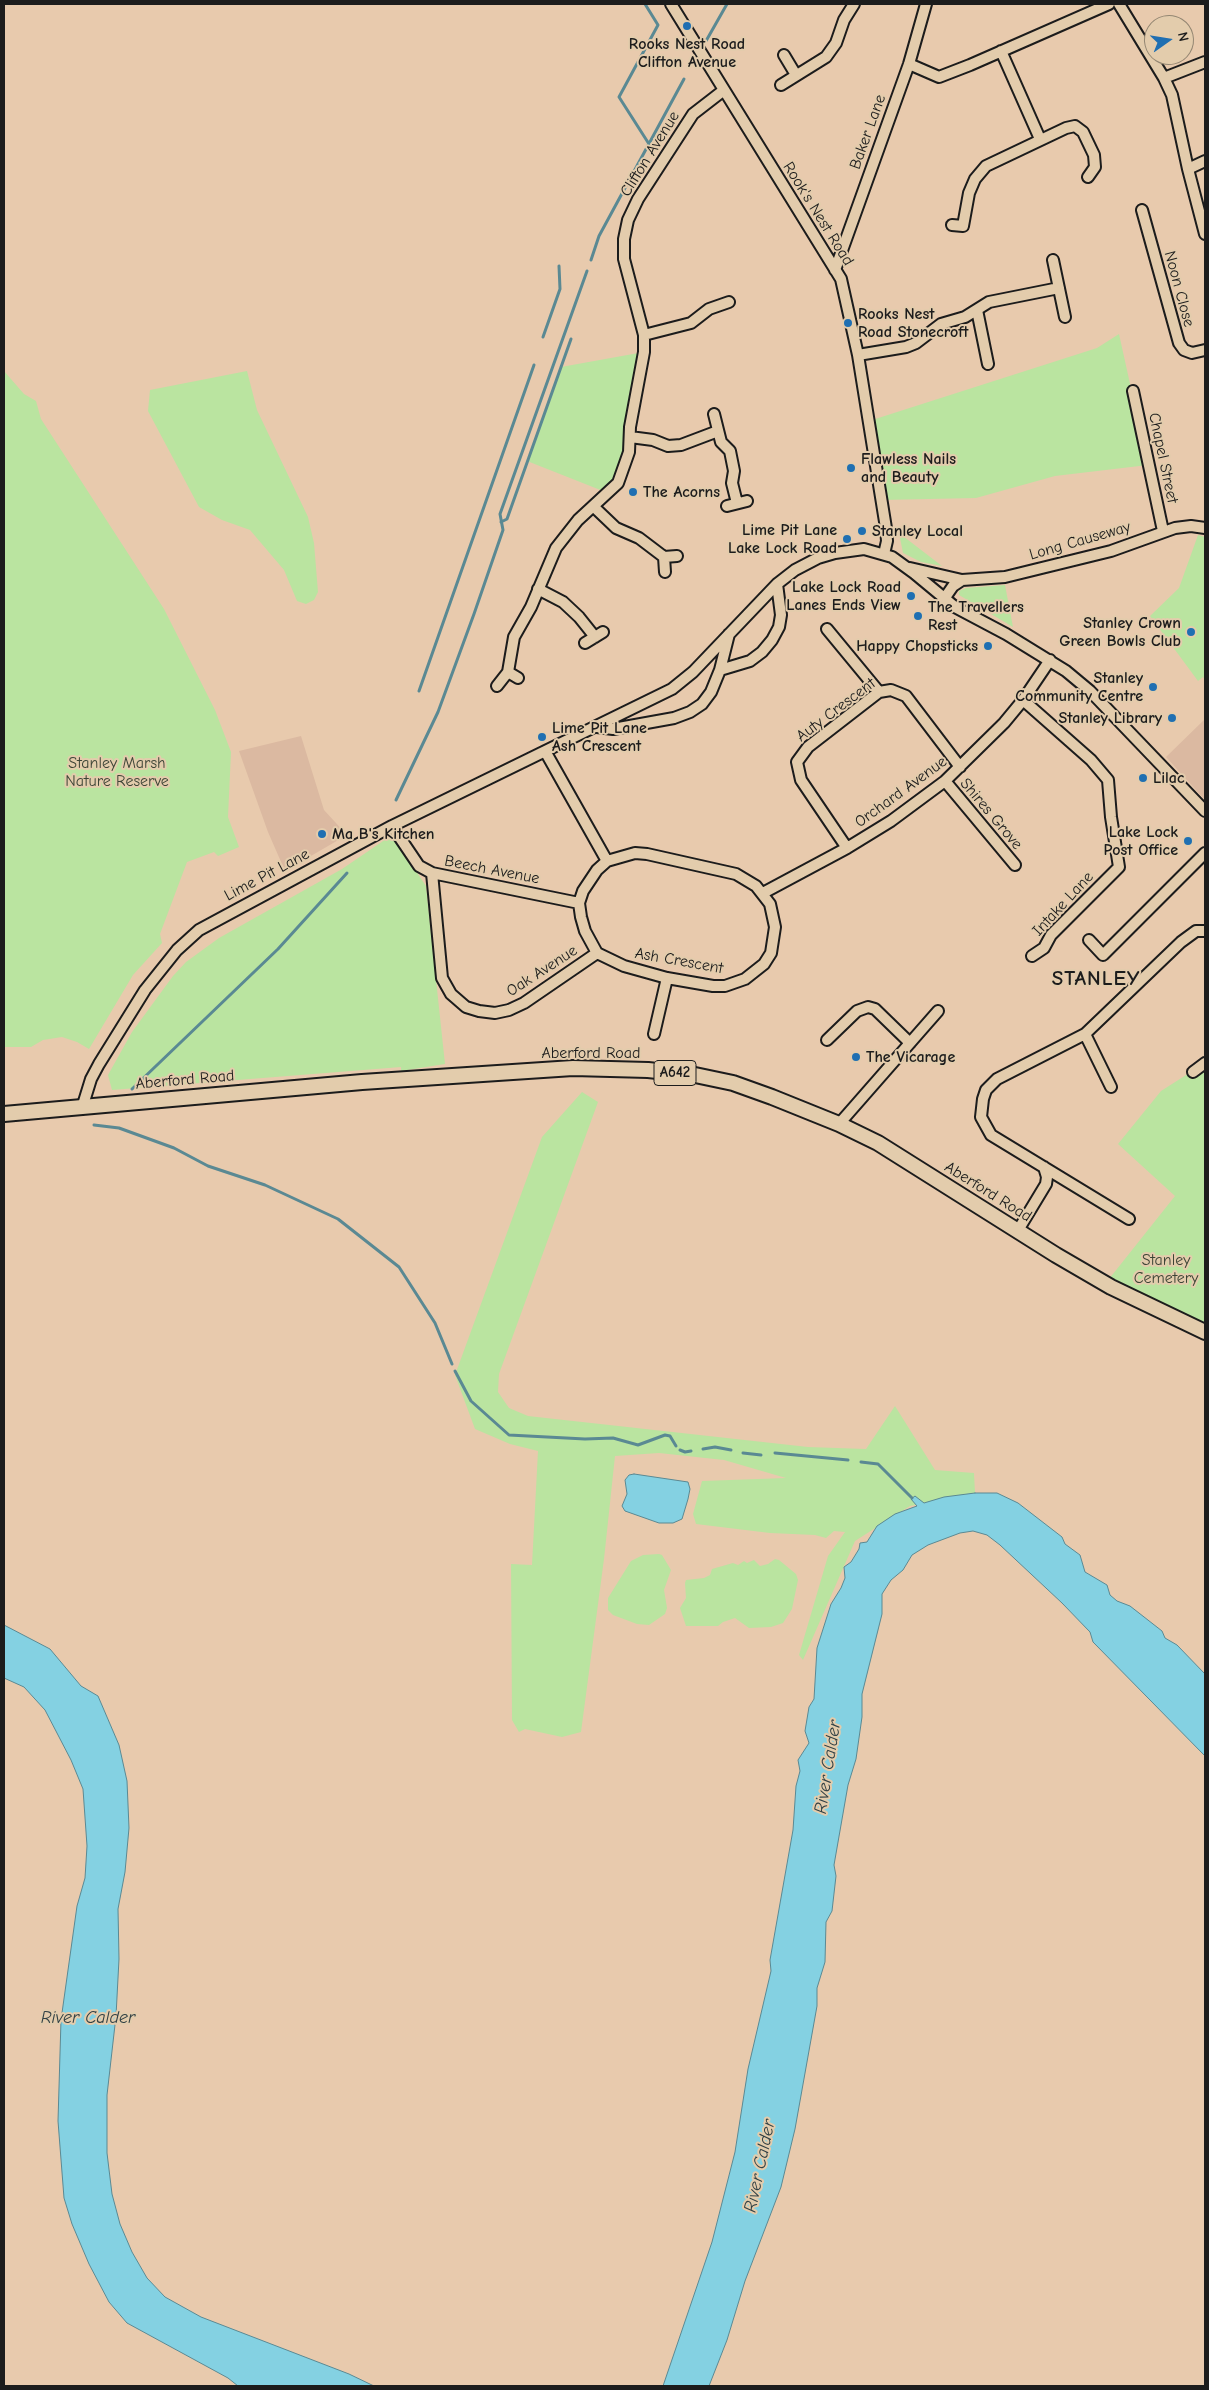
<!DOCTYPE html>
<html>
<head>
<meta charset="utf-8">
<style>
  body { margin:0 }
  #map { position:relative; width:1209px; height:2390px; overflow:hidden; background:#e8caad; font-family:"Comic Neue",sans-serif }
  canvas { display:block }
  .frame { position:absolute; inset:0; border:5px solid #1c1c1c; pointer-events:none }
  .north { position:absolute; left:1144px; top:15px; width:50px; height:50px; box-sizing:border-box; background:#e3ccac; border:1px solid #938672; border-radius:50%; rotate:77deg; font-size:14px; font-weight:700; line-height:20px; text-align:center; color:#1c1c1c }
  .north::after { content:''; display:block; margin:auto; width:18px; height:22px; background:#1f6fb2; clip-path:polygon(50% 0,100% 100%,50% 72%,0 100%) }
</style>
</head>
<body>
<div id="map">
<canvas width="1209" height="2390"></canvas>
<div class="frame"></div>
<div class="north">N</div>
</div>
<script>
const context = document.querySelector('canvas').getContext('2d');
context.lineJoin = 'round';
function paint(path, color) { context.fillStyle = color; context.fill(path, 'evenodd'); }
const shape = rows => new Path2D(rows.map(r => 'M' + r).join(''));
function stroke(path, color, width, dash) { context.strokeStyle = color; context.lineWidth = width; context.lineCap = dash ? 'butt' : 'round'; context.setLineDash(dash || []); context.stroke(path); }
function drawText(font, color, halo, rows, align = 'center') {
  context.font = font + ' "Comic Neue",sans-serif'; context.lineWidth = 4; context.setLineDash([]); context.textBaseline = 'middle'; context.strokeStyle = halo; context.fillStyle = color; for (const [text, x, y, turn = 0] of rows) {
    context.save(); context.translate(x, y); context.rotate((+turn || 0) * Math.PI / 180); context.textAlign = isNaN(turn) ? turn : align; if (halo) context.strokeText(text, 0, 0); context.fillText(text, 0, 0); context.restore();
  }
}
paint(shape([
  [1205,719,1205,800,1166,757],
  [301,736,324,810,347,835,285,871,268,832,239,751]
]), '#dbb9a1');
paint(shape([
  [1119,334,1148,465,1055,476,976,498,881,500,869,421,1097,348],
  [644,352,629,452,608,493,527,461,561,367],
  [4,371,24,394,36,401,41,419,164,609,215,710,231,752,228,817,239,847,218,856,214,852,187,862,160,934,162,943,133,975,89,1049,77,1042,62,1037,43,1040,31,1047,4,1047],
  [247,371,257,410,308,517,314,543,318,592,314,600,306,604,297,601,284,570,250,530,222,520,199,507,148,411,150,390],
  [899,533,942,566,921,562,903,553],
  [1198,535,1205,537,1205,680,1203,677,1198,681,1150,616,1179,588],
  [1005,585,1013,627,959,595,959,591,966,588],
  [392,835,426,886,445,1064,401,1071,401,1067,112,1090,108,1075,132,1032,173,976,186,962,219,938,342,869],
  [1205,1063,1205,1332,1105,1284,1175,1196,1118,1144,1161,1091],
  [582,1092,598,1102,499,1374,498,1392,509,1408,528,1416,808,1447,866,1449,895,1406,935,1470,974,1473,975,1493,910,1506,855,1541,803,1660,799,1655,828,1556,845,1532,834,1531,826,1538,815,1535,770,1533,696,1524,693,1514,702,1481,786,1478,724,1460,659,1453,615,1456,604,1559,581,1732,562,1737,525,1729,519,1732,512,1720,511,1564,532,1565,538,1451,510,1444,475,1429,455,1375,542,1137],
  [659,1554,662,1555,671,1570,664,1590,667,1608,665,1614,649,1625,637,1624,613,1615,608,1610,608,1598,631,1561,643,1555],
  [775,1559,779,1560,796,1574,798,1580,792,1609,783,1623,771,1627,749,1628,735,1618,723,1622,718,1626,686,1626,680,1608,686,1598,685,1583,686,1580,704,1578,710,1575,712,1569,733,1563,738,1565,744,1561,747,1563,754,1560,760,1566,768,1564]
]), '#bae4a0');
const water = shape([
  [634,1474,688,1482,690,1489,688,1499,682,1519,673,1523,659,1523,625,1511,622,1506,627,1494,625,1480,629,1475,634,1474],
  [975,1493,997,1493,1018,1503,1062,1537,1065,1544,1080,1555,1085,1572,1107,1585,1110,1595,1117,1601,1130,1606,1162,1631,1165,1638,1177,1645,1205,1674,1205,1756,1093,1642,1090,1632,1062,1603,1000,1545,987,1535,973,1531,960,1533,928,1545,912,1555,903,1570,891,1580,882,1594,882,1614,862,1694,862,1717,856,1759,848,1785,834,1865,836,1876,832,1911,826,1922,825,1962,817,1988,817,2006,795,2129,781,2187,745,2281,727,2340,709,2386,663,2386,712,2242,735,2152,748,2069,771,1971,770,1960,793,1830,796,1786,800,1771,798,1760,809,1743,805,1731,809,1707,814,1699,817,1648,831,1604,841,1588,845,1578,844,1567,851,1562,859,1549,860,1543,867,1542,877,1526,895,1514,917,1506,911,1499,915,1496,924,1503,944,1497,975,1493],
  [4,1625,50,1649,81,1686,98,1696,119,1745,127,1781,129,1828,125,1872,118,1909,119,1959,116,2016,107,2095,107,2153,112,2194,120,2224,132,2252,147,2278,165,2297,201,2317,349,2374,374,2386,238,2386,228,2378,127,2323,109,2302,89,2264,72,2224,64,2198,58,2121,61,2020,77,1906,85,1878,87,1846,83,1789,71,1760,45,1710,24,1687,4,1678,4,1625]
]);
paint(water, '#84d1e2');
stroke(water, '#5a8993', 1);
stroke(shape([
  [645,4,658,25,619,97,649,144],
  [706,41,727,4],
  [591,260,599,236,684,79],
  [543,337,560,289,559,266],
  [501,522,507,519,571,339],
  [419,691,534,365],
  [396,800,438,712,474,614,503,530,500,514,587,271],
  [132,1089,278,949,347,873],
  [94,1125,119,1128,174,1148,208,1166,265,1185,338,1219,399,1267,435,1323,452,1364],
  [455,1371,471,1401,509,1435,585,1439,613,1438,638,1445,665,1435,670,1436,676,1446],
  [703,1449,715,1447,731,1450],
  [680,1450,685,1452,691,1451],
  [743,1453,761,1455],
  [775,1453,848,1460],
  [861,1462,878,1464,912,1498]
]), '#5a8993', 3);
const minor = shape([
  [671,4,841,279,858,355,886,528,887,541,884,554],
  [1119,4,1164,78,1205,62],
  [1001,51,1040,139],
  [784,55,796,75],
  [909,64,939,77,970,65,1109,4],
  [1164,78,1172,95,1188,169,1205,234],
  [781,85,826,57,836,43,844,20,854,4],
  [1188,169,1205,161],
  [1142,210,1179,343,1184,350,1192,353,1205,350],
  [952,225,963,226,969,193,975,179,986,166,1066,128,1075,126,1083,132,1094,155,1095,167,1088,177],
  [1053,260,1065,317],
  [835,270,909,64,926,4],
  [977,310,988,364],
  [644,335,691,323,709,309,729,302],
  [858,355,906,347,916,343,941,324,965,317,989,302,1059,288],
  [1133,391,1163,531],
  [714,414,721,442,730,451,734,471,732,483,737,503],
  [630,437,653,440,668,446,681,445,718,431],
  [727,506,747,501],
  [594,507,616,528,639,538,664,557],
  [910,568,962,580,1005,577,1111,551,1175,528,1191,526,1205,528],
  [665,572,664,557,677,556],
  [538,589,563,602,579,617,595,637],
  [944,599,953,586,962,580],
  [827,629,879,692],
  [585,643,603,632],
  [720,670,750,661,762,652,772,640,779,627,781,615,777,584],
  [508,672,514,637,531,607,556,548,578,520,618,483,629,452,630,427,644,352,644,335,624,259,624,239,628,220,638,199,693,114,724,90],
  [497,686,508,672,518,678],
  [1023,700,1091,760,1108,780,1111,817,1119,867,1051,935,1044,948,1032,956],
  [597,727,613,729,674,718,690,712,702,704,711,692,720,670,729,634],
  [545,751,607,861],
  [945,781,1015,865],
  [392,826,419,866,432,873,579,903],
  [847,848,801,780,797,762,808,747,879,692,891,690,906,696,960,767],
  [635,853,647,854,736,874,756,886,770,904,775,927,771,953,764,964,745,979,725,986,713,986,667,978,624,966,597,953,585,931,581,917,579,903,583,891,597,870,607,861,635,853],
  [432,873,442,978,451,994,466,1007,479,1011,495,1013,509,1010,524,1003,597,953],
  [763,893,847,848,891,821,945,781,1004,723,1023,700,1050,660],
  [1089,940,1103,955,1205,853],
  [654,1034,667,978],
  [1085,1034,1111,1087],
  [827,1040,857,1011,868,1007,875,1009,910,1043],
  [1193,1072,1205,1063],
  [82,1108,91,1079,99,1064,145,990,177,950,199,930,392,826,672,689,693,672,777,584,795,570,818,558,835,553,864,549,892,557,914,573,955,607,1006,634,1066,671,1090,691,1205,811],
  [839,1124,938,1011],
  [1129,1219,991,1135,981,1117,983,1099,986,1090,997,1079,1085,1034,1181,942,1196,931,1205,931],
  [1017,1232,1046,1184,1047,1177,1044,1167]
]);
const major = shape([
  [4,1114,362,1082,573,1068,648,1070,695,1075,733,1083,772,1097,839,1124,878,1143,1056,1255,1111,1287,1205,1332]
]);
stroke(minor, '#1c1c1c', 14);
stroke(major, '#1c1c1c', 18);
stroke(minor, '#e3ccac', 10);
stroke(major, '#e3ccac', 14);
for (const [x, y, r, color] of [
  [687,26,5,"#1f6fb2"],
  [848,323,5,"#1f6fb2"],
  [851,468,5,"#1f6fb2"],
  [633,492,5,"#1f6fb2"],
  [862,531,5,"#1f6fb2"],
  [847,539,5,"#1f6fb2"],
  [911,596,5,"#1f6fb2"],
  [918,616,5,"#1f6fb2"],
  [1191,632,5,"#1f6fb2"],
  [988,646,5,"#1f6fb2"],
  [1153,687,5,"#1f6fb2"],
  [1172,718,5,"#1f6fb2"],
  [542,737,5,"#1f6fb2"],
  [1143,778,5,"#1f6fb2"],
  [322,834,5,"#1f6fb2"],
  [1188,841,5,"#1f6fb2"],
  [856,1057,5,"#1f6fb2"]
]) { const dot = new Path2D(); dot.arc(x, y, r, 0, 2 * Math.PI); context.fillStyle = color; context.fill(dot); stroke(dot, '#e3ccac', 2); }
for (const [x, y, w] of [
  [675,1073,42]
]) { const box = new Path2D(); box.roundRect(x - w / 2, y - 12.5, w, 25, 4); context.fillStyle = '#e3ccac'; context.fill(box); stroke(box, '#1c1c1c', 1); }
drawText('bold 15px', '#1c1c1c', null, [
  ["A642",675,1073]
]);
drawText('bold 16px', '#1c1c1c', '#e3ccac', [
  ["Rooks Nest Road",687,44,"center"],
  ["Clifton Avenue",687,62,"center"],
  ["Rooks Nest",858,314],
  ["Road Stonecroft",858,332],
  ["Flawless Nails",861,459],
  ["and Beauty",861,477],
  ["The Acorns",643,492],
  ["Lime Pit Lane",837,530,"right"],
  ["Lake Lock Road",837,548,"right"],
  ["Stanley Local",872,531],
  ["Lake Lock Road",901,587,"right"],
  ["Lanes Ends View",901,605,"right"],
  ["The Travellers",928,607],
  ["Rest",928,625],
  ["Stanley Crown",1181,623,"right"],
  ["Green Bowls Club",1181,641,"right"],
  ["Happy Chopsticks",978,646,"right"],
  ["Stanley",1143,678,"right"],
  ["Community Centre",1143,696,"right"],
  ["Stanley Library",1162,718,"right"],
  ["Lime Pit Lane",552,728],
  ["Ash Crescent",552,746],
  ["Lilac",1153,778],
  ["Lake Lock",1178,832,"right"],
  ["Post Office",1178,850,"right"],
  ["Ma B's Kitchen",332,834],
  ["The Vicarage",866,1057]
], 'left');
drawText('16px', '#1c1c1c', '#e3ccac', [
  ["Baker Lane",868,132,-70],
  ["Clifton Avenue",650,154,-58],
  ["Rook's Nest Road",818,214,58],
  ["Noon Close",1179,289,75],
  ["Chapel Street",1163,458,78],
  ["Long Causeway",1080,541,-16],
  ["Auty Crescent",836,710,-37],
  ["Orchard Avenue",901,792,-36],
  ["Shires Grove",991,814,50],
  ["Beech Avenue",492,870,11],
  ["Lime Pit Lane",267,875,-28],
  ["Intake Lane",1063,904,-47],
  ["Ash Crescent",679,961,10],
  ["Oak Avenue",542,971,-33],
  ["Aberford Road",591,1053],
  ["Aberford Road",185,1080,-5],
  ["Aberford Road",988,1192,32]
]);
drawText('16px', '#3c4436', '#e3ccac', [
  ["Stanley Marsh",117,763],
  ["Nature Reserve",117,781],
  ["Stanley",1166,1260],
  ["Cemetery",1166,1278]
]);
drawText('italic 18px', '#314044', '#e3ccac', [
  ["River Calder",828,1767,-81],
  ["River Calder",88,2018],
  ["River Calder",760,2166,-78]
]);
context.letterSpacing = '1px';
drawText('bold 21px', '#1c1c1c', '#e3ccac', [
  ["STANLEY",1096,979]
]);
context.letterSpacing = '0px';
</script>
</body>
</html>
